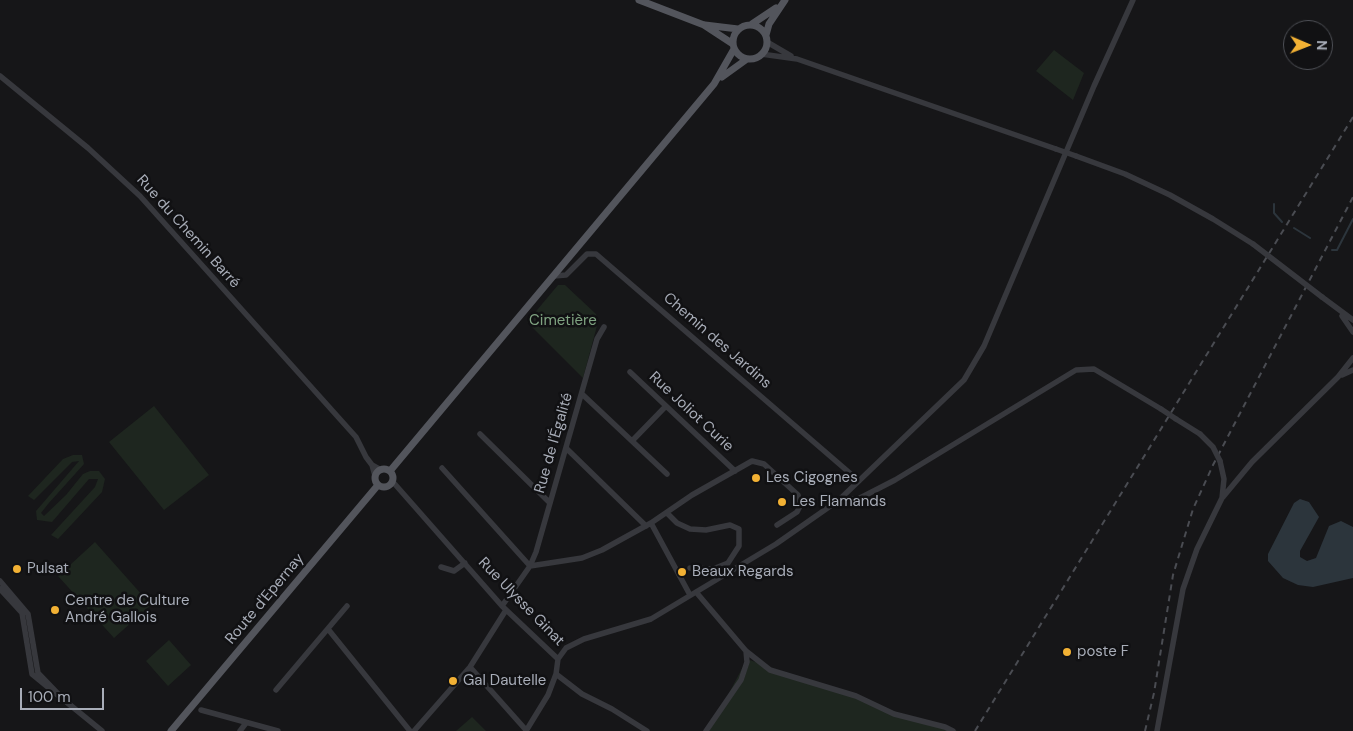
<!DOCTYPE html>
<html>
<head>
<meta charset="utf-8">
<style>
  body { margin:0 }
  #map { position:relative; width:1353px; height:731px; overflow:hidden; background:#161618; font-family:"DM Sans",sans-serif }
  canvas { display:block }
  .north { position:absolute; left:1283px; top:20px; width:50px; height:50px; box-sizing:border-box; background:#111113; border:1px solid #4d4f55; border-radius:50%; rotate:91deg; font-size:14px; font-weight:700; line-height:20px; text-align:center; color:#a8adb8 }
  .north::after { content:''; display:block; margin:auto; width:18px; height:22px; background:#f2b134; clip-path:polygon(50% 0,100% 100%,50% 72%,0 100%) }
  .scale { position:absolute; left:20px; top:688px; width:84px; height:22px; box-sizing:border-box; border:2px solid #a8adb8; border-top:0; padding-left:6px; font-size:15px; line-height:18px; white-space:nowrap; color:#a8adb8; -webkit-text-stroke:4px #111113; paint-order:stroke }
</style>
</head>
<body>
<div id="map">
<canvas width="1353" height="731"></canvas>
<div class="north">N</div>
<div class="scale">100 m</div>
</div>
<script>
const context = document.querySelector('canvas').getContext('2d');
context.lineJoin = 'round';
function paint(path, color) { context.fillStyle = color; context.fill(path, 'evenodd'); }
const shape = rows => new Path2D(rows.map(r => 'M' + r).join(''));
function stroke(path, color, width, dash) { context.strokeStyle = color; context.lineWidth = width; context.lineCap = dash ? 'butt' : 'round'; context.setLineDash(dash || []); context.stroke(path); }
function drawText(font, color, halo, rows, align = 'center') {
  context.font = font + ' "DM Sans",sans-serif'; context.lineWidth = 5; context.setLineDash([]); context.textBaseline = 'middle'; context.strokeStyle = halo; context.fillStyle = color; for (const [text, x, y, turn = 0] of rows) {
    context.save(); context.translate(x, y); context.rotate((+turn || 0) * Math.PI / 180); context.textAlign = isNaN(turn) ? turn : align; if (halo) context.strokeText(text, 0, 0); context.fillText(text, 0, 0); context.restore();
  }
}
paint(shape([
  [1054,50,1084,73,1073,100,1036,71],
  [558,285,565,285,596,314,598,322,583,378,527,322],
  [154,406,209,475,164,510,109,442],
  [73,455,82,455,84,464,48,504,41,513,44,516,66,495,83,474,90,471,99,471,105,479,102,492,58,539,51,535,95,487,98,479,89,479,52,522,37,520,36,511,79,461,72,462,34,500,28,496,63,459],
  [95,542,151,605,114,638,58,576],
  [169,640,191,665,168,686,146,661],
  [747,659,919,720,958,731,709,731],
  [472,717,486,731,456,731]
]), '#1e261f');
paint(shape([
  [1300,499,1309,502,1319,517,1300,551,1300,557,1307,561,1316,558,1329,526,1341,521,1353,527,1353,578,1313,587,1298,585,1283,578,1268,561,1268,554,1294,503]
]), '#2c353c');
stroke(shape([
  [1274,204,1274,213,1282,222],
  [1294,228,1310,238],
  [1332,250,1337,250,1353,219]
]), '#2c353c', 2);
stroke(shape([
  [767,42,791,56],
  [761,54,797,59,1056,149],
  [0,76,88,148,140,196,356,437,366,457,372,465],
  [1076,156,1125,174,1170,195,1213,219,1253,244],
  [554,276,566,275,587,254,596,254,859,481],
  [1322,297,1353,320],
  [1342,316,1353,332],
  [630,372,735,471],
  [1342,375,1353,370],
  [582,394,667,474],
  [1176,419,1200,434],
  [480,434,550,503],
  [632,441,666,406],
  [566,448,646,526],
  [442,468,530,566,536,552,597,339,604,327],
  [375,476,372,465,381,470],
  [393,482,502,606,558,659],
  [1223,497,1252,462,1338,377,1353,358],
  [839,500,858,499,895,480,1076,370,1094,369,1161,409],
  [667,513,677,523,690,529,706,530,730,525,739,529,739,546,728,563,713,569,690,568],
  [651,523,690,595],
  [441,567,454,571,465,563],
  [0,581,28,614,38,673,64,700,102,731],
  [0,589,22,613,32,674,60,697],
  [696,592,746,651,770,670,856,696,894,714,945,727,953,731],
  [502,606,530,566,582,558,602,550,651,523,692,495,752,461,764,464,798,495,800,506,797,512,777,525],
  [328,629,410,731],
  [470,667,526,730],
  [556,674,582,694,612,709,647,731],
  [276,690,347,606],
  [201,710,278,731],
  [240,731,246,723],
  [414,731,470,667,506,610],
  [526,731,548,695,556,674,558,659,566,648,584,639,651,619,776,544,839,500,964,380,984,346,1094,86,1133,0],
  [706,731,741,680,747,662,746,651],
  [1157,731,1183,589,1197,549,1222,498,1224,479,1220,461]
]), '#37383d', 5.5);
stroke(shape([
  [639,0,704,25,733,44],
  [752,24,776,8],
  '733 42a17 17 0 1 1 34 0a17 17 0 1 1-34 0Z',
  [705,25,738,29],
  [766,35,769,24,785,0],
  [722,77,747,59],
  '375 478a9 9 0 1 1 18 0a9 9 0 1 1-18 0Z',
  [390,471,714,84,734,49],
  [171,731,378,485]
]), '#53555c', 7);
stroke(shape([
  [975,731,1353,117],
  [1145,731,1154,693,1173,575,1193,509,1213,465,1353,197]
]), '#4a4c52', 2, [6, 5]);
stroke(shape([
  [1056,149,1076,156],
  [1253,244,1322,297],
  [1161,409,1176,419],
  [1200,434,1213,447,1220,461]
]), '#37383d', 5.5);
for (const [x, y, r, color] of [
  [756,478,5,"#f2b134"],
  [782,502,5,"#f2b134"],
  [17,569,5,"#f2b134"],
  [682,572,5,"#f2b134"],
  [55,610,5,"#f2b134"],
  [1067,652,5,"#f2b134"],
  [453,681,5,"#f2b134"]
]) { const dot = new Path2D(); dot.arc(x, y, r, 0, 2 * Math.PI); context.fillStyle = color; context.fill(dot); stroke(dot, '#111113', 2); }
drawText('15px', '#a8adb8', '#111113', [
  ["Rue du Chemin Barré",188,232,48],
  ["Chemin des Jardins",717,341,41],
  ["Rue Joliot Curie",691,412,43],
  ["Rue de l'Égalité",554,443,-74],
  ["Route d'Epernay",265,599,-50],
  ["Rue Ulysse Ginat",521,602,46]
]);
drawText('15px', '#7fa381', '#111113', [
  ["Cimetière",563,321]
]);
drawText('15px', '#a8adb8', '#111113', [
  ["Les Cigognes",766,478],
  ["Les Flamands",792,502],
  ["Pulsat",27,569],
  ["Beaux Regards",692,572],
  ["Centre de Culture",65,601],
  ["André Gallois",65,618],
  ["poste F",1077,652],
  ["Gal Dautelle",463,681]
], 'left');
</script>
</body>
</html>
